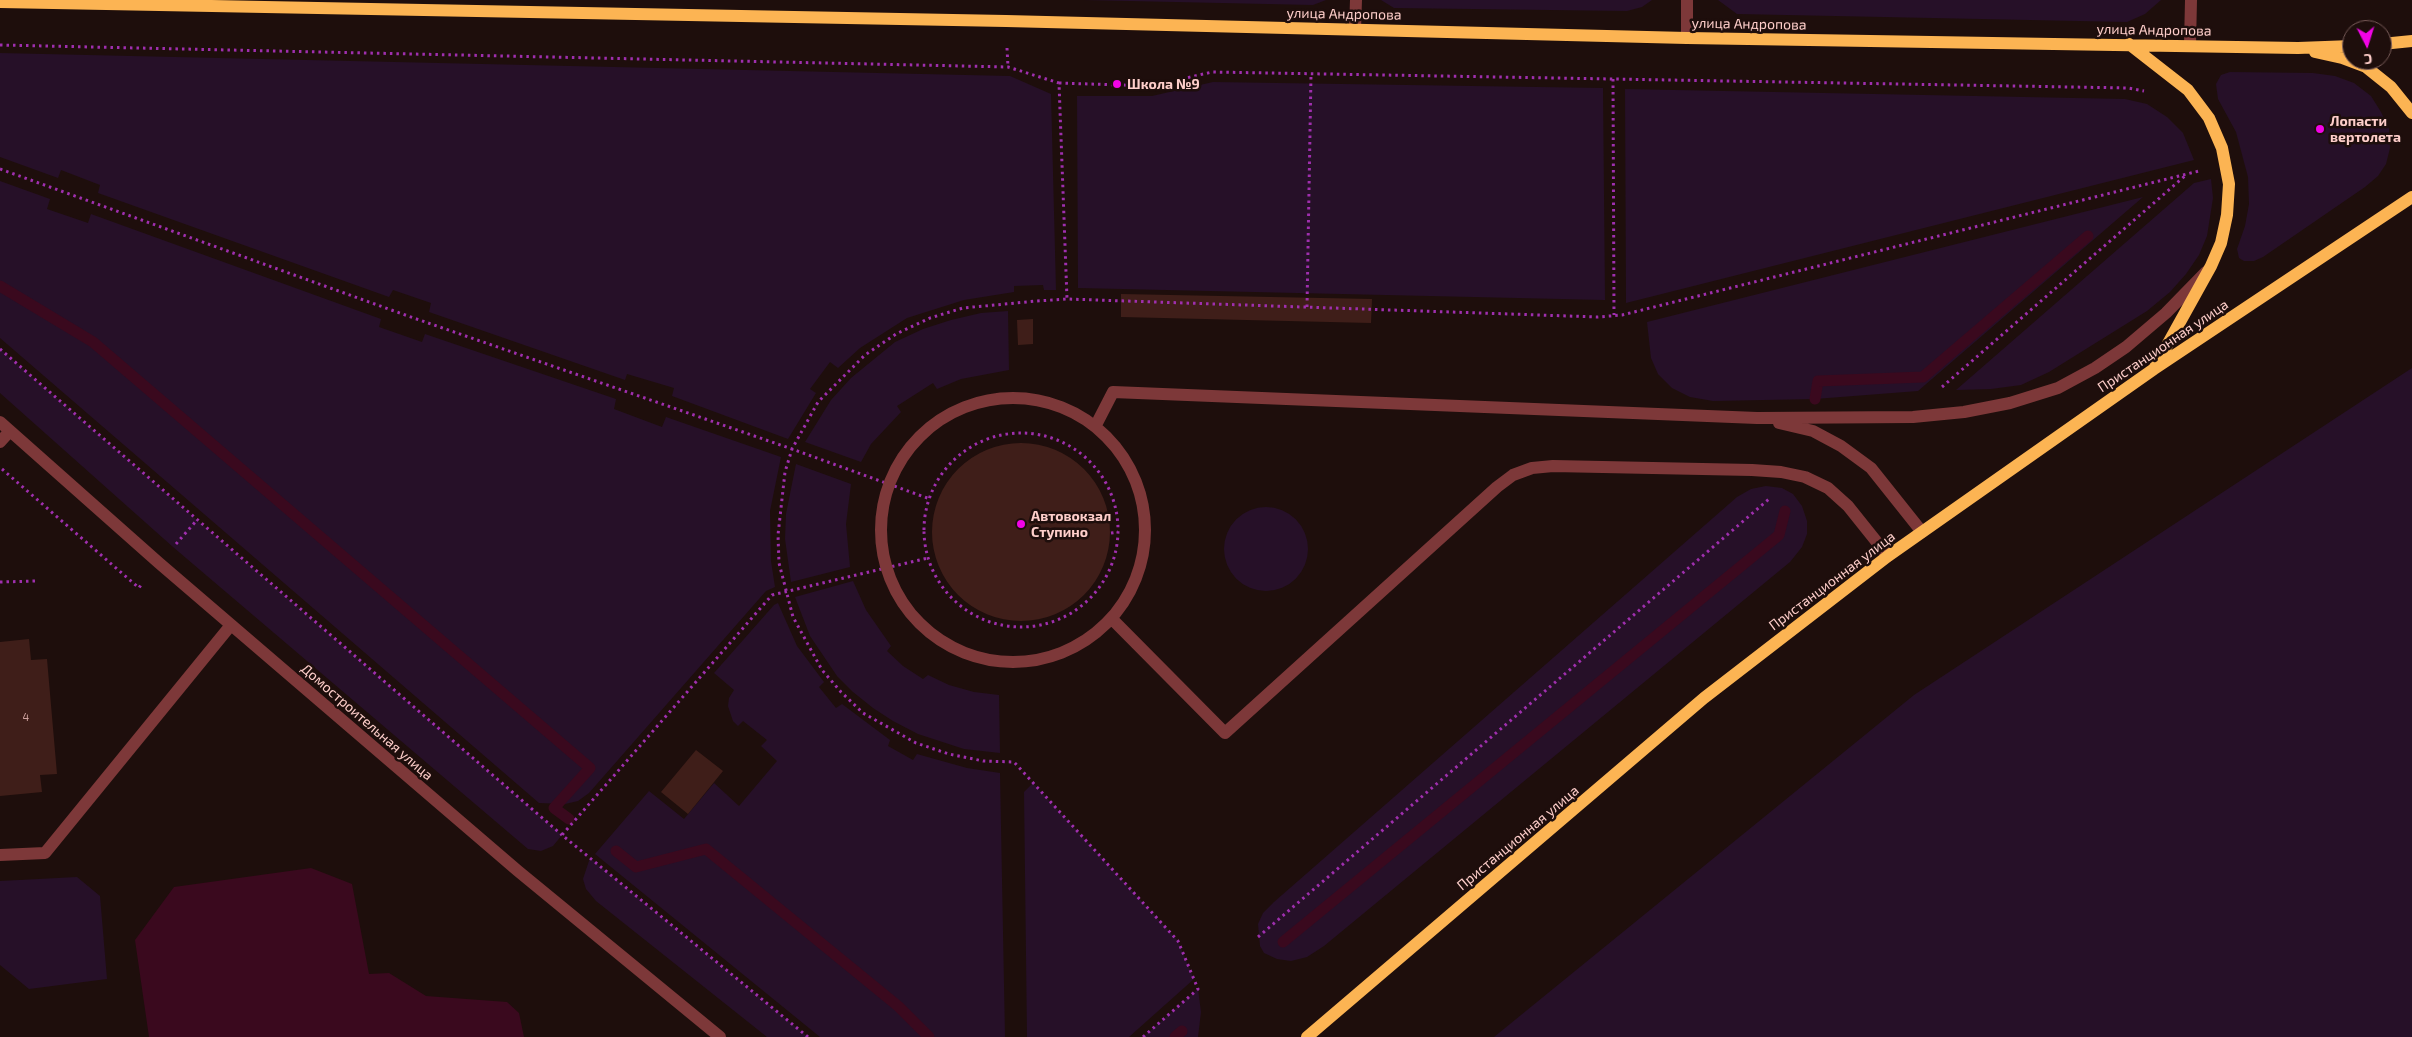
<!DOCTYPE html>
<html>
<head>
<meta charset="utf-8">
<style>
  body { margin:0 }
  #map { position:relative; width:2412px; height:1037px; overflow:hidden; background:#1e0e0c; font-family:"Exo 2",sans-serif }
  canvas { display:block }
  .north { position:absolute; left:2342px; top:20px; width:50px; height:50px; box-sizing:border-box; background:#1e0e0c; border:1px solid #785b58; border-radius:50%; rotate:175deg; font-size:14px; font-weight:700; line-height:20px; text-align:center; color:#fececa }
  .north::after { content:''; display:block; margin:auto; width:18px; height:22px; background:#f104e6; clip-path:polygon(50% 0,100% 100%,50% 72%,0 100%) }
</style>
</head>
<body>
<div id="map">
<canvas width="2412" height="1037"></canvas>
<div class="north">С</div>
</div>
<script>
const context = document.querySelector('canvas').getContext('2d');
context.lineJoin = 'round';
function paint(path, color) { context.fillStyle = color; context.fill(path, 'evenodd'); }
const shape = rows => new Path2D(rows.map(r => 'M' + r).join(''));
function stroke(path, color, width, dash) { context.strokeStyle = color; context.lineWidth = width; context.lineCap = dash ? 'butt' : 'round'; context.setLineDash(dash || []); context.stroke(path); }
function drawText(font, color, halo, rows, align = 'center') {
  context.font = font + ' "Exo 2",sans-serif'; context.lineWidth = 5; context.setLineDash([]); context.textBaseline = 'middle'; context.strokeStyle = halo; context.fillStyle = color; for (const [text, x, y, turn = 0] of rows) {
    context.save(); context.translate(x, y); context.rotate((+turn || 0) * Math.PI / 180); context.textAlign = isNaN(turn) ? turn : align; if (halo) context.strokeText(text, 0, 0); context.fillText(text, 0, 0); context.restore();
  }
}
paint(shape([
  [1083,0,1326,0,1313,5],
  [1381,0,1652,0,1642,7,1627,11,1394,8],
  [1718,0,2161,0,2145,14,2127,22,1737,14],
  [0,53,1010,76,1051,94,1056,290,1044,290,1043,285,1014,286,1014,292,964,300,907,318,860,348,838,368,830,362,810,389,816,393,788,439,672,396,674,388,627,374,625,380,429,312,431,303,393,290,389,297,98,193,100,185,61,170,58,178,0,157],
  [2230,72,2313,73,2335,76,2354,83,2371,96,2381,112,2389,129,2390,148,2386,164,2378,176,2365,187,2263,257,2254,261,2244,261,2239,258,2237,249,2245,226,2249,204,2248,177,2236,132,2218,99,2216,84,2221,75],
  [1213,82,1603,88,1605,300,1078,288,1077,96,1152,96],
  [1625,89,2125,99,2147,104,2167,117,2183,133,2194,160,1626,303],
  [2211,179,2213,198,2207,236,2199,255,2186,274,2170,292,2147,311,2049,372,2021,385,1991,389,1956,390,2194,183],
  [0,181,50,199,47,209,88,223,91,214,381,319,379,327,422,342,425,334,616,399,614,409,662,427,666,417,781,457,770,511,771,561,775,587,766,591,589,793,578,801,565,804,539,803,0,338],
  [2143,197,1918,391,1815,399,1713,401,1690,397,1672,388,1658,374,1651,358,1647,322],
  [1008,311,1009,370,961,379,937,389,933,383,897,406,901,412,871,444,861,462,805,442,831,400,851,378,895,342,923,329,951,320,981,313],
  [0,349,197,520,562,835,553,846,541,851,528,849,173,547,0,393],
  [2412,368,2412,1037,1494,1037,1914,695],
  [796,464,851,484,846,524,850,567,791,582,785,539,786,514],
  [1766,486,1782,488,1793,494,1802,506,1807,521,1807,534,1802,547,1790,562,1324,946,1307,957,1291,961,1277,959,1264,953,1260,946,1258,924,1263,913,1274,902,1737,497,1751,489],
  '1224 549a42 42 0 1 1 84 0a42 42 0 1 1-84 0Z',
  [853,581,866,610,891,646,887,651,903,666,923,679,928,675,949,685,974,692,999,695,1000,753,964,749,918,734,893,721,873,708,853,692,837,676,810,636,795,597],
  [778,603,797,646,824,682,819,687,836,708,842,704,890,740,888,746,913,760,917,754,967,768,1000,773,1005,1037,820,1037,595,854,649,791,684,819,714,783,739,806,777,761,761,746,767,740,743,721,738,726,733,721,728,706,729,698,734,690,714,673,774,605],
  [1033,783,1178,941,1194,979,1129,1037,1027,1037,1024,792],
  [590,858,808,1037,767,1037,596,901,586,889,583,879],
  [77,877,100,896,107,979,29,989,0,965,0,881],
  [1198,989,1201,1012,1198,1037,1143,1037]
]), '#261028');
paint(shape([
  [311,868,352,884,369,974,389,973,426,996,507,1002,519,1013,524,1037,149,1037,135,940,174,887]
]), '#3a091e');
stroke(shape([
  [0,286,93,342,590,768,554,808,569,819],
  [1815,399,1818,381,1923,377,2088,236],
  [616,851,636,867,706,849,898,1006,929,1037],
  [1283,942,1779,535,1785,511],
  [1175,1037,1182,1031]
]), '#3a091e', 11);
paint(shape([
  [1121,294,1372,299,1371,323,1121,317],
  [1033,319,1033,344,1018,345,1017,320],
  '932 532a89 89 0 1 1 178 0a89 89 0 1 1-178 0Z',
  [29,639,31,660,47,659,57,774,40,775,42,792,0,796,0,642],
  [696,750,723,771,688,814,661,792]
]), '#3f1e19');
stroke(shape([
  [0,45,1008,67,1059,83,1067,299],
  [1007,48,1008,67],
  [1613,79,1614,315],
  [1059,83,1152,86,1212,72,2128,88,2144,91],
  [0,169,408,316,792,449,930,499],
  [1307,307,1311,74],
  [0,349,562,835],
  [1942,387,2186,175],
  '924 530a97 97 0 1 1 194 0a97 97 0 1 1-194 0Z',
  [2,469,139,588,142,583],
  [1111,533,1118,532],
  [176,544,197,520],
  [0,582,36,581],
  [1258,937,1769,499],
  [808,1037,562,835,772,595,928,558],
  [1143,1037,1198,989,1178,941,1014,762,983,761,949,754,916,743,863,713,841,692,822,670,793,617,779,563,778,535,785,472,792,449,818,402,865,355,896,334,930,318,963,308,1037,301,1067,299,1598,317,1622,315,2199,171]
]), '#9f2fae', 3, [2.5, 4]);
stroke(shape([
  [1687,0,1687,38],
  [1355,29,1356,0],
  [2190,45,2191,0],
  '881 530a132 132 0 1 1 264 0a132 132 0 1 1-264 0Z',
  [0,422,159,563,518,871,720,1037],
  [1779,423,1813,431,1841,446,1871,468,1922,532],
  [1096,425,1113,392,1757,418,1913,417,1964,412,2010,403,2058,388,2095,368,2126,347,2166,313,2206,272],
  [0,442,10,431],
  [1112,619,1225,733,1497,487,1513,475,1532,468,1553,466,1752,470,1781,472,1805,477,1828,488,1848,506,1888,556],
  [0,855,45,853,231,625]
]), '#7d3839', 12);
stroke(shape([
  [0,2,1006,21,1687,38,2298,48,2352,46],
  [2129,44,2188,90,2209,118,2222,148,2229,184,2227,215,2221,243,2211,266,2155,367],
  [2382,44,2412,41],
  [2315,52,2342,58,2366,67,2391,87,2412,113],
  [1307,1037,1704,698,1888,556,2154,369,2412,197]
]), '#fcb453', 12);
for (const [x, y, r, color] of [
  [1117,84,5,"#f104e6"],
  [2320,129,5,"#f104e6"],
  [1021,524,5,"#f104e6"]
]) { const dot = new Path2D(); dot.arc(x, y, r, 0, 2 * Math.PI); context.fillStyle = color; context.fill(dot); stroke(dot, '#1e0e0c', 2); }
drawText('11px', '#cea29e', null, [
  ["4",26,717]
]);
drawText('14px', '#fececa', '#1e0e0c', [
  ["улица Андропова",1344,14,1],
  ["улица Андропова",1749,24,1],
  ["улица Андропова",2154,30,1],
  ["Пристанционная улица",2163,346,-34],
  ["Пристанционная улица",1832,581,-37],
  ["Домостроительная улица",367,722,41],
  ["Пристанционная улица",1518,838,-40]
]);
drawText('bold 14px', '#fececa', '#1e0e0c', [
  ["Школа №9",1127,84],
  ["Лопасти",2330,121],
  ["вертолета",2330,137],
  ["Автовокзал",1031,516],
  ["Ступино",1031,532]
], 'left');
</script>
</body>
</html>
